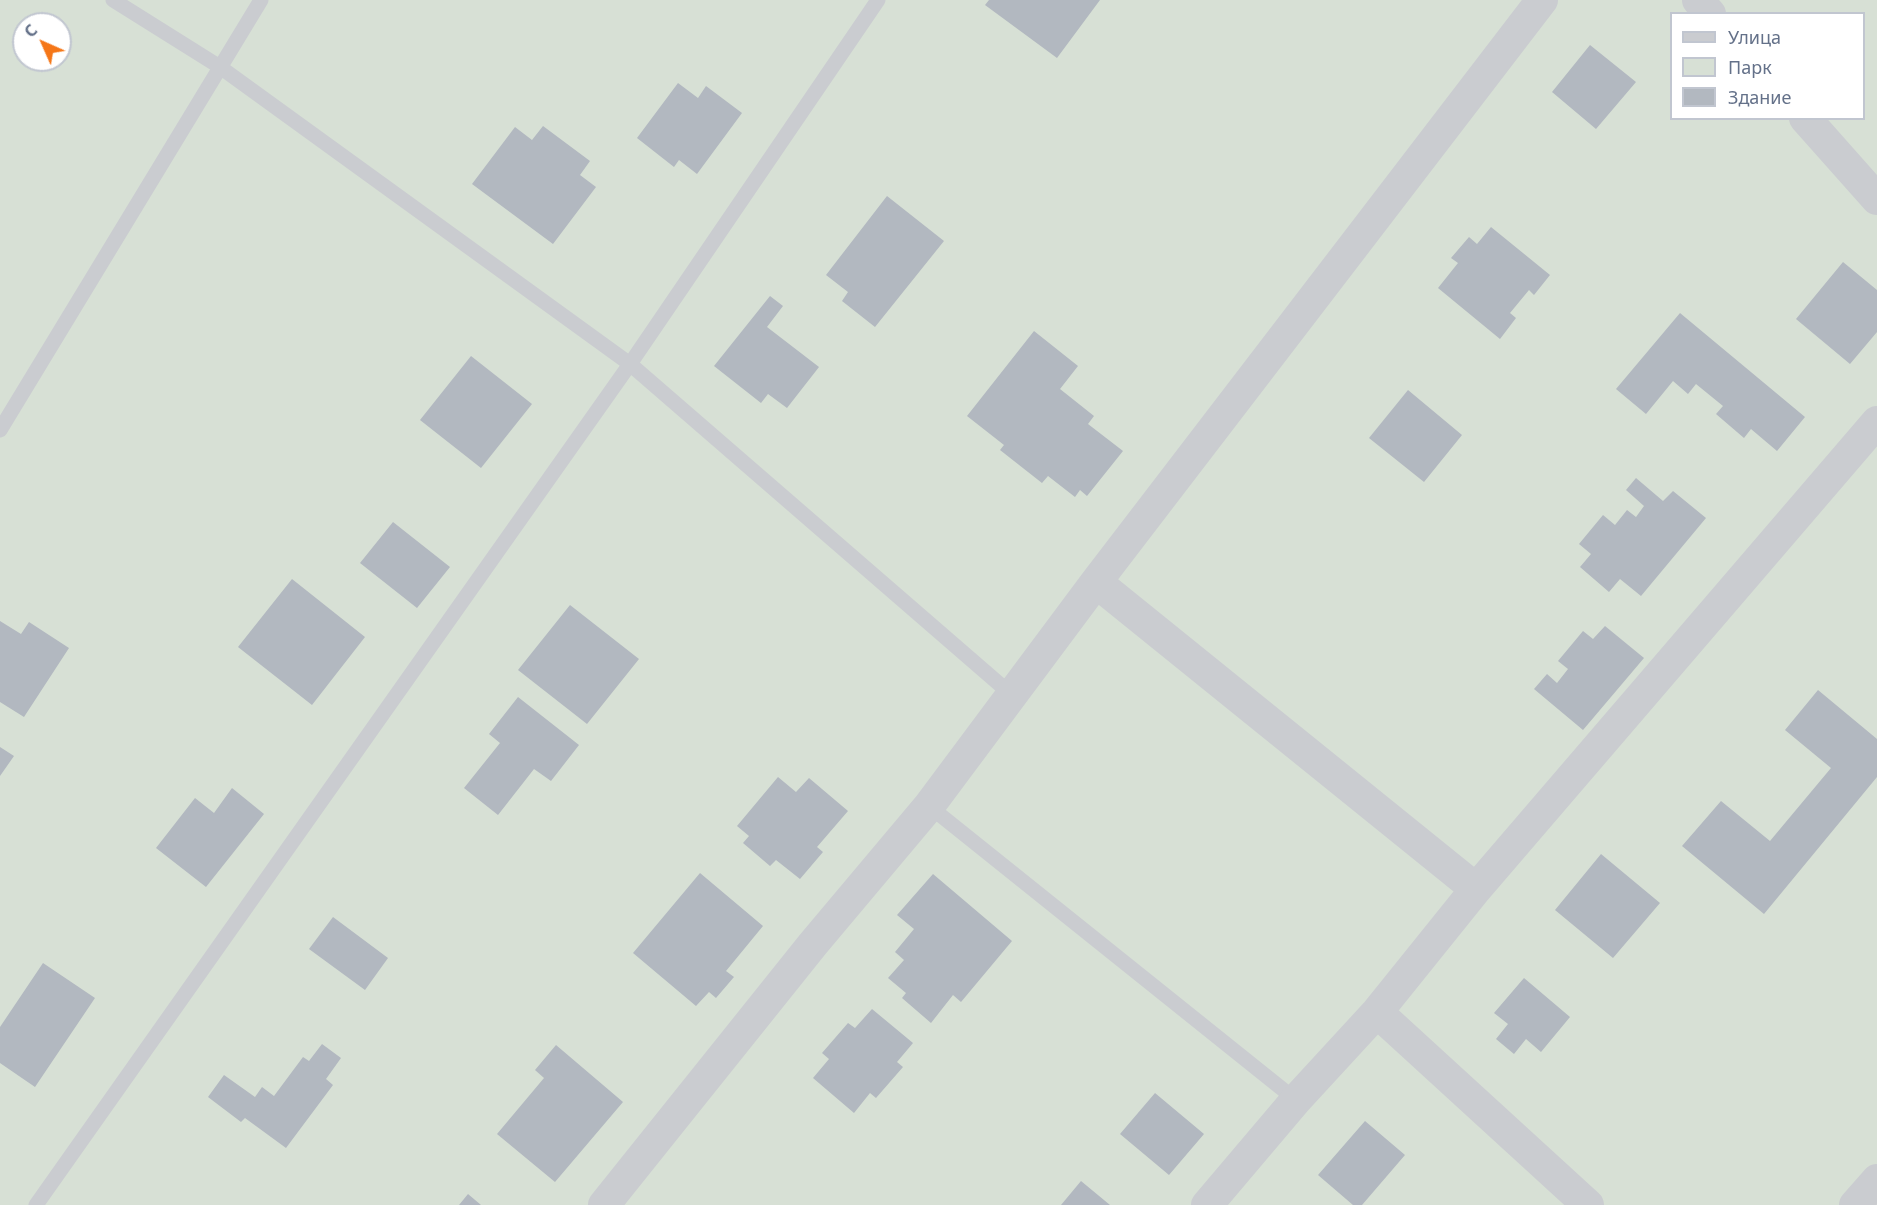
<!DOCTYPE html>
<html>
<head>
<meta charset="utf-8">
<style>
  body { margin:0 }
  #map { position:relative; width:1877px; height:1205px; overflow:hidden; background:#f7f8f4; font-family:"Noto Sans",sans-serif }
  canvas { display:block }
  .legend { position:absolute; left:1670px; top:12px; width:195px; height:108px; box-sizing:border-box; background:#fff; border:2px solid #c1c6d0; margin:0; padding:8px 10px; list-style:none; font-size:18px; color:#647189 }
  .legend li { display:flex; align-items:center; gap:12px; height:30px }
  .legend b { width:30px; border:2px solid #c1c6d0 }
  .north { position:absolute; left:12px; top:12px; width:60px; height:60px; box-sizing:border-box; background:#fff; border:2px solid #c1c6d0; border-radius:50%; rotate:315deg; font-size:16px; font-weight:700; line-height:24px; text-align:center; color:#647189 }
  .north::after { content:''; display:block; margin:auto; width:21px; height:27px; background:#f57617; clip-path:polygon(50% 0,100% 100%,50% 72%,0 100%) }
</style>
</head>
<body>
<div id="map">
<canvas width="1877" height="1205"></canvas>
<ul class="legend">
<li><b style="height:8px;background:#caccd0"></b>Улица</li>
<li><b style="height:16px;background:#d7e0d5"></b>Парк</li>
<li><b style="height:16px;background:#b2b8c0"></b>Здание</li>
</ul>
<div class="north">С</div>
</div>
<script>
const context = document.querySelector('canvas').getContext('2d');
context.lineJoin = 'round';
function paint(path, color) { context.fillStyle = color; context.fill(path, 'evenodd'); }
const shape = rows => new Path2D(rows.map(r => 'M' + r).join(''));
function stroke(path, color, width, dash) { context.strokeStyle = color; context.lineWidth = width; context.lineCap = dash ? 'butt' : 'round'; context.setLineDash(dash || []); context.stroke(path); }
paint(shape([
  [0,0,1877,0,1877,1205,0,1205],
  [1672,14,1864,14,1864,118,1672,118],
  [24,24,60,24,60,60,24,60]
]), '#d7e0d5');
paint(shape([
  [989,0,1100,0,1057,58,985,5],
  [1590,45,1636,82,1596,129,1552,92],
  [678,83,698,98,706,86,742,113,697,174,679,160,674,167,637,138],
  [543,126,590,161,580,175,596,187,553,244,472,184,515,127,532,140],
  [887,196,944,241,875,327,842,301,848,292,826,275],
  [1491,227,1550,275,1534,295,1529,290,1510,313,1516,318,1500,339,1438,288,1458,263,1451,258,1469,237,1477,244],
  [1843,262,1877,290,1877,332,1850,364,1796,319],
  [770,296,783,306,767,327,819,367,787,408,768,394,761,403,714,366],
  [1680,313,1805,417,1777,451,1751,429,1744,438,1716,414,1723,406,1696,384,1688,394,1673,381,1646,414,1616,389],
  [1034,331,1078,366,1060,389,1094,416,1088,424,1123,451,1087,496,1080,490,1075,497,1048,476,1042,483,1000,450,1004,445,967,416],
  [471,356,532,404,481,468,420,420],
  [1408,390,1462,435,1424,482,1369,438],
  [1636,478,1663,501,1673,491,1706,518,1641,596,1620,579,1609,592,1580,567,1591,554,1579,544,1603,515,1615,525,1627,510,1636,517,1644,506,1626,490],
  [393,522,450,567,417,608,360,563],
  [292,579,365,637,312,705,238,647],
  [570,605,639,659,587,724,518,670],
  [0,621,21,634,29,622,69,648,24,717,0,702],
  [1605,626,1644,658,1583,730,1534,689,1547,674,1557,683,1568,669,1558,661,1583,631,1593,639],
  [1818,690,1877,739,1877,777,1764,914,1682,846,1721,801,1770,841,1831,768,1785,730],
  [518,697,579,745,551,781,534,769,498,815,464,788,500,743,489,734],
  [0,747,14,756,0,776],
  [778,777,796,792,809,778,848,811,817,847,823,852,800,879,776,860,770,866,743,843,749,836,737,826],
  [232,788,264,814,206,887,156,848,195,798,214,813],
  [1601,854,1660,903,1613,958,1555,910],
  [700,873,763,926,726,971,734,977,716,998,709,992,696,1006,633,953],
  [933,874,1012,941,961,1002,953,995,931,1023,902,998,906,993,888,978,904,960,895,952,914,929,897,915],
  [333,917,388,958,365,990,309,949],
  [43,963,95,998,35,1087,0,1063,0,1027],
  [1524,978,1570,1017,1541,1052,1526,1039,1514,1054,1496,1039,1508,1024,1494,1013],
  [872,1009,913,1043,897,1062,903,1067,876,1098,870,1093,854,1113,813,1078,829,1059,822,1053,848,1023,855,1028],
  [322,1044,341,1058,326,1079,333,1085,286,1148,245,1118,241,1122,208,1097,224,1075,255,1097,262,1087,274,1096,303,1057,309,1061],
  [556,1045,623,1102,555,1182,497,1134,544,1078,535,1070],
  [1155,1093,1204,1134,1169,1175,1120,1134],
  [1365,1121,1405,1155,1362,1205,1353,1205,1318,1175],
  [1081,1181,1110,1205,1061,1205],
  [468,1194,481,1205,459,1205]
]), '#b2b8c0');
stroke(shape([
  [113,0,220,67,630,364,1012,695],
  [0,430,261,0],
  [929,806,1296,1100],
  [36,1205,630,364,878,0]
]), '#caccd0', 15);
stroke(shape([
  [1698,0,1710,14],
  [1805,118,1877,199],
  [1096,582,1476,889],
  [1377,1012,1588,1205],
  [604,1205,813,944,929,806,1096,582,1542,0],
  [1207,1205,1296,1100,1377,1012,1476,889,1877,422],
  [1855,1205,1877,1180]
]), '#caccd0', 32);
</script>
</body>
</html>
